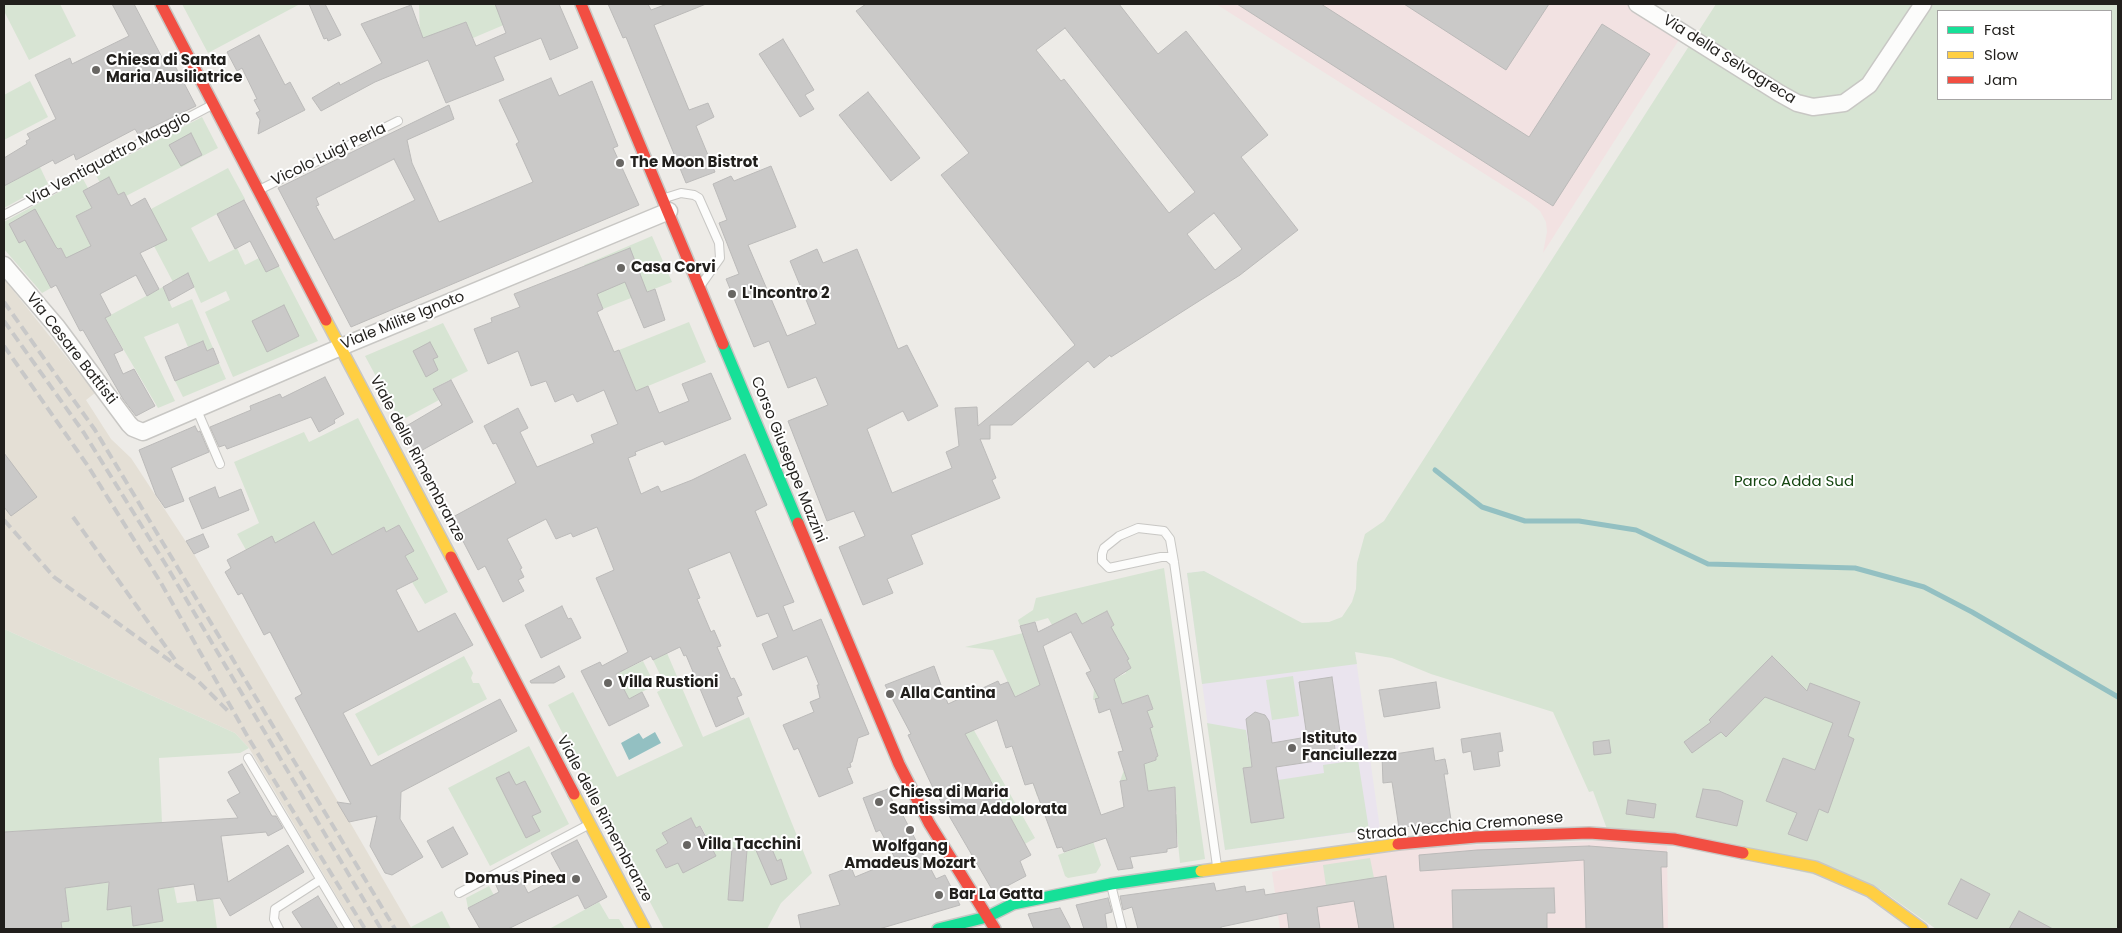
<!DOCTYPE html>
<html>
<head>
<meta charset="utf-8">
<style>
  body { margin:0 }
  #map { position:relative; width:2122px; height:933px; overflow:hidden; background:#edebe7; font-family:Poppins,sans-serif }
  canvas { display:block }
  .frame { position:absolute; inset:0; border:5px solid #211f1c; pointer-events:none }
  .legend { position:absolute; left:1937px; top:10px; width:175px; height:90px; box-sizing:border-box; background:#fff; border:1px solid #a6a5a4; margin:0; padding:6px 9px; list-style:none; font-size:15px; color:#211f1c }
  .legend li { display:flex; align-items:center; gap:10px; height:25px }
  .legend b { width:25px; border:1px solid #a6a5a4 }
</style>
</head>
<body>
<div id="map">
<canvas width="2122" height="933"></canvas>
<div class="frame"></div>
<ul class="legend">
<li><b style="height:6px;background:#16e098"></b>Fast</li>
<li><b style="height:6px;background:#ffcf43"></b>Slow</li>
<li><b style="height:6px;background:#f24e42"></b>Jam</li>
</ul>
</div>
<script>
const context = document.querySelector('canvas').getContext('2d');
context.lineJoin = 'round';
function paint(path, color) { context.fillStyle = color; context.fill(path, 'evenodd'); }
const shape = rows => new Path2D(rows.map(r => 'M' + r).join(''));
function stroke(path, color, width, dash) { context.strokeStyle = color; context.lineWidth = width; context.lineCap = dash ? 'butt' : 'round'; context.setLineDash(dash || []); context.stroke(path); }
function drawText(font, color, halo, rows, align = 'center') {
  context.font = font + ' Poppins,sans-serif'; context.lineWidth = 4; context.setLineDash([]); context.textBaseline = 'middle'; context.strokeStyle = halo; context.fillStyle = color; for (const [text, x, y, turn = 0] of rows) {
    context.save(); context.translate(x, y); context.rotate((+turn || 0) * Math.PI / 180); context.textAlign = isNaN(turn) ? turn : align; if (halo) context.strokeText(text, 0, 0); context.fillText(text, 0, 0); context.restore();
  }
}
paint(shape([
  [4,279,95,393,86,400,111,439,131,458,194,554,412,929,356,929,249,748,235,733,4,629]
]), '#e4dfd5');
paint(shape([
  [1216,4,1633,4,1682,35,1543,253,1547,232,1546,222,1540,211,1529,202],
  [1667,839,1668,929,1280,929,1272,872,1386,848]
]), '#f2e2e2');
paint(shape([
  [1204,571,1355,652,1380,829,1225,850,1187,573]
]), '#eae4ee');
paint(shape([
  [4,4,60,4,76,36,29,60,4,11],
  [182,4,300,4,208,53],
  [419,4,553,4,473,38,466,22,420,40],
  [1716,4,2118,4,2118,929,1936,929,1880,889,1607,829,1593,791,1589,792,1553,712,1431,674,1392,658,1355,652,1357,664,1202,684,1187,573,1204,571,1302,623,1329,622,1342,617,1352,602,1356,589,1357,563,1365,534,1384,521],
  [1938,11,2111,11,2111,99,1938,99],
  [30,81,48,117,4,140,4,95],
  [202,117,218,148,126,196,124,192,118,195,109,178,100,183,95,173],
  [40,167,48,184,4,208,4,186],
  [228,168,245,199,191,228,209,262,237,248,245,265,259,258,279,266,318,341,233,377,205,312,230,300,226,291,201,303,188,274,173,282,154,246,151,209],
  [83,179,88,188,92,208,76,217,105,271,66,258,61,248,58,249,56,247,35,258,51,288,42,293,4,249,4,222],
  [652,236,672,282,603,309,584,265],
  [163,287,172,308,192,299,213,348,207,351,203,341,188,347,178,323,144,337,175,401,158,408,105,318],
  [689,322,706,362,636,391,619,350],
  [443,323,468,371,434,388,439,400,400,421,365,356],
  [219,363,226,379,183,397,175,381],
  [358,418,448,592,425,604,412,582,418,578,405,556,413,551,399,525,386,532,384,527,332,555,276,545,272,537,246,550,237,534,259,523,234,462,304,432,309,442],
  [1164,568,1205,859,1180,863,1177,833,1174,833,1174,815,1177,814,1176,810,1174,810,1172,801,1176,800,1175,787,1148,791,1146,777,1120,781,1124,770,1156,760,1156,757,1158,755,1152,735,1146,730,1152,727,1147,711,1153,709,1148,695,1122,704,1118,692,1093,700,1094,689,1126,673,1125,671,1131,668,1118,638,1116,636,1113,637,1109,628,1114,625,1107,611,1082,624,1076,613,1052,625,1048,618,1020,626,1018,620,1033,610,1036,598],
  [4,629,235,733,249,748,240,753,159,758,162,823,4,832],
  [1023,633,1040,685,967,718,1035,838,1025,844,954,714,1011,689,993,650,965,647],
  [667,653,703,737,749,717,812,873,781,903,767,929,664,929,548,705,573,692,617,777,683,746,657,692,666,687,653,660],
  [691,818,696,828,701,826,711,846,666,868,656,850,668,843,662,833],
  [732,848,747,850,742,901,728,899],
  [464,656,473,673,471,678,473,683,479,683,487,699,378,756,355,714],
  [643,661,655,685,629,699,616,674],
  [1293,676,1299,716,1272,720,1266,680],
  [1051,718,1101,865,1096,873,1068,878,1065,876,1058,855,1082,846,1073,820,1049,792,1037,796,1033,783,1038,781],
  [1207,723,1246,730,1252,767,1243,769,1251,823,1284,818,1278,780,1324,773,1323,765,1358,760,1369,830,1225,850],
  [529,746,569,824,490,866,448,788],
  [1370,858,1374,878,1326,886,1323,865],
  [108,882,110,898,108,905,113,909,130,903,133,925,163,921,155,889,174,887,177,903,213,899,217,929,62,929,56,922,69,920,65,888],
  [489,886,512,929,507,929,489,897,468,908,466,898],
  [599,902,609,919,619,919,625,929,549,929],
  [442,911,451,929,412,929,411,927]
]), '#d7e4d3');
paint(shape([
  [655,732,661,743,629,760,621,743,639,733,643,739]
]), '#93c0c2');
stroke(shape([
  [1435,470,1482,507,1525,521,1579,521,1636,530,1708,564,1855,568,1924,587,1972,612,2118,697]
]), '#93c0c2', 5);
const building = shape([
  [112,4,134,4,167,67,174,64,196,106,138,134,135,129,76,160,74,154,55,164,53,160,4,186,4,158,27,144,26,141,30,139,27,134,56,119,35,75,70,58,72,64,129,36,112,4],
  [309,4,325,4,341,35,328,41,327,38,324,39,309,4],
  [495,4,559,4,578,48,550,60,541,38,494,57,504,80,446,103,428,60,375,82,321,111,312,98,339,82,340,85,382,63,361,24,411,5,423,38,466,22,476,46,506,33,495,4],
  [608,4,648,4,651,10,667,4,706,4,654,25,689,110,708,103,714,117,696,126,715,172,686,183,626,37,623,38,608,4],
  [866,4,1119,4,1158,54,1186,31,1268,135,1241,157,1298,230,1240,275,1111,357,1110,355,1094,368,1088,361,1012,425,990,425,990,439,980,439,996,478,992,480,1000,498,911,535,923,564,887,579,893,593,863,605,839,547,865,536,854,511,827,521,788,421,828,405,816,377,788,388,769,341,754,347,726,279,739,274,719,223,727,220,713,184,731,176,734,181,771,166,796,227,748,245,787,336,816,324,790,261,817,249,823,263,857,249,898,349,907,345,938,406,908,421,903,411,867,429,892,493,952,468,946,452,959,446,955,408,977,407,978,426,1075,345,941,175,969,153,856,11,866,4],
  [1065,28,1195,192,1169,213,1064,79,1061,81,1036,50,1065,28],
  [1214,213,1242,249,1215,270,1187,234,1214,213],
  [1237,4,1321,4,1529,137,1602,24,1650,54,1553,206,1237,4],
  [1404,4,1549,4,1506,70,1404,4],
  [259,35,285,85,290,82,305,110,258,134,260,120,256,113,260,111,254,100,257,99,242,68,237,71,227,52,259,35],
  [783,39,814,90,805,95,814,109,800,117,759,54,783,39],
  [551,78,559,96,592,81,618,146,613,148,639,205,351,327,278,188,449,105,454,119,407,140,412,163,439,222,533,182,516,144,519,142,499,100,551,78],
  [394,159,415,200,334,240,316,206,319,205,316,198,394,159],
  [868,92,920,158,891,181,839,115,868,92],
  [191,133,202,155,181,166,169,145,191,133],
  [109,177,118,195,124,192,131,206,145,198,167,240,140,253,159,289,147,296,136,275,100,294,111,315,105,318,123,350,114,354,123,374,134,369,155,406,136,416,123,399,83,330,80,331,56,285,51,288,25,240,19,243,9,224,35,209,56,247,58,249,61,248,66,258,91,246,76,216,92,208,83,191,109,177],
  [244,200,279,266,266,272,250,241,235,249,217,214,244,200],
  [630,248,647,292,655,289,665,320,644,328,625,282,597,294,603,309,597,312,614,352,619,350,636,391,648,386,659,413,689,401,682,384,711,373,731,419,665,445,663,441,635,452,636,455,628,458,641,494,658,486,661,492,692,480,745,454,767,505,755,511,794,602,783,606,793,631,821,619,869,734,858,738,852,762,850,763,851,767,847,768,853,783,819,797,798,748,794,750,783,725,814,712,810,702,820,698,817,685,819,685,807,656,773,670,762,644,778,637,768,613,757,617,730,552,688,569,700,598,697,599,711,632,714,630,721,646,717,647,731,679,734,678,742,695,737,697,744,714,716,727,686,655,684,656,680,647,653,660,651,656,616,674,629,699,642,692,649,706,609,726,581,671,600,662,602,666,628,652,596,578,614,570,597,527,573,537,571,533,556,539,546,519,507,539,522,568,520,569,524,577,518,580,524,591,503,602,485,566,478,570,451,518,516,483,496,443,493,444,484,426,518,408,528,428,520,432,537,467,594,443,591,435,618,424,604,390,577,402,573,394,555,402,546,381,531,386,518,351,488,364,474,329,492,322,491,318,520,307,514,294,630,248],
  [188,273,194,287,169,301,163,287,188,273],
  [284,305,299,336,267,352,252,321,284,305],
  [203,341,207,351,213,348,219,363,175,381,165,357,203,341],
  [430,342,438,357,433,359,438,370,426,377,413,351,430,342],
  [325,377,344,414,334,420,335,423,319,432,311,417,227,449,225,445,219,447,210,427,251,410,250,406,280,394,282,398,325,377],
  [451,380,473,422,417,453,403,428,442,405,433,389,451,380],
  [195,426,198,432,200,431,209,452,171,468,184,501,165,508,156,495,139,450,195,426],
  [4,453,37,497,11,516,4,507,4,453],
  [215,487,219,498,241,489,249,510,202,529,189,498,215,487],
  [314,522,332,555,384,527,386,532,399,525,414,551,405,556,418,579,396,590,418,632,455,613,473,645,343,713,371,766,500,699,517,731,401,792,400,819,423,857,392,875,385,873,370,846,377,816,349,822,337,802,351,804,295,698,302,694,270,632,264,635,242,593,238,595,225,572,231,568,227,560,272,536,275,543,314,522],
  [203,534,209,547,194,554,186,541,203,534],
  [562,606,568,619,571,618,581,638,541,658,525,625,562,606],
  [1107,611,1114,625,1111,627,1129,659,1127,660,1131,668,1114,679,1122,704,1148,695,1153,709,1147,711,1153,727,1150,728,1158,756,1156,757,1156,760,1144,764,1148,791,1175,787,1177,847,1167,849,1167,852,1130,857,1133,868,1118,870,1106,838,1064,852,1062,847,1057,848,1033,783,1025,785,1012,746,1006,748,997,720,965,734,1031,855,1020,861,1026,876,994,893,934,790,908,735,911,734,885,685,934,666,948,704,998,681,1000,685,1008,682,1015,697,1040,685,1020,626,1035,622,1038,632,1076,613,1082,624,1107,611],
  [1071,632,1091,671,1086,673,1099,698,1095,699,1099,713,1110,709,1123,751,1118,752,1127,780,1120,781,1124,807,1101,815,1043,646,1071,632],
  [1772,656,1807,691,1810,683,1860,702,1848,736,1854,739,1828,813,1819,809,1807,841,1788,834,1797,813,1766,801,1783,758,1815,770,1833,723,1765,697,1726,737,1721,732,1692,753,1684,742,1711,722,1709,720,1772,656],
  [559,666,565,677,554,683,531,683,530,681,559,666],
  [1332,677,1340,732,1333,733,1336,758,1276,767,1284,818,1251,823,1243,768,1252,767,1246,719,1255,712,1265,715,1269,721,1272,743,1307,737,1299,682,1332,677],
  [1436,682,1440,708,1384,717,1379,690,1436,682],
  [1500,733,1503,751,1498,752,1500,766,1474,770,1471,751,1463,753,1461,739,1500,733],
  [1609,740,1611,753,1594,755,1593,742,1609,740],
  [1433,748,1435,761,1445,759,1448,774,1444,774,1451,820,1399,828,1392,782,1383,783,1382,756,1433,748],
  [242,764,272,816,276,816,283,828,268,836,266,832,221,836,228,882,288,845,304,872,230,916,220,898,197,901,194,884,158,889,163,921,133,926,131,906,107,910,109,882,65,888,69,921,61,922,62,929,4,929,4,832,238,818,227,800,240,793,228,772,242,764],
  [509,772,516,785,525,781,541,812,532,816,540,831,526,838,496,778,509,772],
  [888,789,894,805,897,804,936,879,945,875,960,905,879,929,801,929,798,915,840,905,829,875,851,867,855,877,896,860,880,830,876,832,863,798,888,789],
  [1703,789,1719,791,1743,801,1737,826,1696,817,1703,789],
  [1628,800,1656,804,1654,818,1626,814,1628,800],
  [691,818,696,828,700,826,716,856,683,873,678,863,666,868,656,850,668,843,662,833,691,818],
  [453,827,468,854,442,868,427,841,453,827],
  [577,840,607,897,585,909,578,895,508,929,480,929,468,908,499,892,495,883,517,871,528,893,563,875,551,853,577,840],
  [769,842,777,861,781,859,787,879,771,885,755,848,769,842],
  [1589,846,1667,852,1667,867,1661,867,1663,929,1586,929,1584,860,1420,871,1419,855,1477,850,1589,846],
  [732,848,747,850,743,901,728,900,732,848],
  [1386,876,1394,929,1359,929,1354,901,1317,907,1320,929,1289,929,1287,913,1221,927,1221,929,1138,929,1132,907,1123,910,1120,896,1214,883,1216,891,1245,886,1246,892,1264,889,1265,895,1386,876],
  [1961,879,1990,894,1977,919,1948,904,1961,879],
  [1554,888,1555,913,1547,913,1547,929,1453,929,1452,890,1554,888],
  [318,896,338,929,303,929,292,912,318,896],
  [1108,898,1112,912,1105,914,1107,929,1084,929,1076,905,1108,898],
  [1060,908,1071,929,1034,929,1028,914,1060,908],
  [2019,911,2053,929,2009,929,2019,911]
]);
paint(building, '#cac9c8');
stroke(building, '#bbbab9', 1);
const lane = shape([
  [261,189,398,121],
  [665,198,681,193,694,195,699,198,719,243,720,258,701,285],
  [4,215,212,105],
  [197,410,220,464],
  [1174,562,1168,557,1161,557,1109,568,1102,561,1102,554,1104,548,1119,536,1138,528,1164,531,1170,539,1174,562,1196,718,1217,866],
  [248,758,350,929],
  [1111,885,1122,929],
  [459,893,588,825],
  [279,929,274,919,275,909,320,880]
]);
const street = shape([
  [1637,4,1779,93,1797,103,1813,107,1844,103,1869,85,1923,4],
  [4,265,57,327,129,424,133,428,143,432,341,347,669,211]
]);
const fast = shape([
  [723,344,798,523],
  [938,929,987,917,1013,904,1111,884,1201,871]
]);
const slow = shape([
  [326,320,451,557],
  [574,794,645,929],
  [1743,853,1815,867,1870,891,1922,929],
  [1201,871,1398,844]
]);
const jam = shape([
  [161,4,326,320],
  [581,4,723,344],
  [798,523,899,764,929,823,995,929],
  [451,557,574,794],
  [1398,844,1476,837,1589,833,1674,839,1743,853]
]);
stroke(lane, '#c8c7c4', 10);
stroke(street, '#c8c7c4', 19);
stroke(fast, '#c8c7c4', 14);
stroke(slow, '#c8c7c4', 14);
stroke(jam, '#c8c7c4', 14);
stroke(lane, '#fcfcfb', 8);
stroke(street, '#fcfcfb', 16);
stroke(fast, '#16e098', 11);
stroke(slow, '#ffcf43', 11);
stroke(jam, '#f24e42', 11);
stroke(shape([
  [4,302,95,430,395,929],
  [4,321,84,433,166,565,381,929],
  [4,346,88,466,161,583,249,739,365,929],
  [73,517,176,661],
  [4,520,54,577,198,681,229,712]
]), '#c8c8c8', 4, [10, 5]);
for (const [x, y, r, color] of [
  [96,70,5,"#686663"],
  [620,163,5,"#686663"],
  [621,268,5,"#686663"],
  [732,294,5,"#686663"],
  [608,683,5,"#686663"],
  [890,694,5,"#686663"],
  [1292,748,5,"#686663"],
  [879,802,5,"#686663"],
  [910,830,5,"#686663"],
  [687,845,5,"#686663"],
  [576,879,5,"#686663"],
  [939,895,5,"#686663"]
]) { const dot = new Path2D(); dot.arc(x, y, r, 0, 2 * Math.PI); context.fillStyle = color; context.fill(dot); stroke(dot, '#fff', 2); }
drawText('15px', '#211f1c', '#fff', [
  ["Via della Selvagreca",1729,60,32],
  ["Vicolo Luigi Perla",329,155,-26],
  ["Via Ventiquattro Maggio",109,159,-28],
  ["Viale Milite Ignoto",403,321,-22],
  ["Via Cesare Battisti",71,349,52],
  ["Viale delle Rimembranze",417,459,62],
  ["Corso Giuseppe Mazzini",788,460,68],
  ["Viale delle Rimembranze",604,819,62],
  ["Strada Vecchia Cremonese",1460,827,-5]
]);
drawText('bold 15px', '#211f1c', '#fff', [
  ["Chiesa di Santa",106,61],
  ["Maria Ausiliatrice",106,78],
  ["The Moon Bistrot",630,163],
  ["Casa Corvi",631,268],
  ["L'Incontro 2",742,294],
  ["Villa Rustioni",618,683],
  ["Alla Cantina",900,694],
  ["Istituto",1302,739],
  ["Fanciullezza",1302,756],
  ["Chiesa di Maria",889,793],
  ["Santissima Addolorata",889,810],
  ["Villa Tacchini",697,845],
  ["Wolfgang",910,847,"center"],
  ["Amadeus Mozart",910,864,"center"],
  ["Domus Pinea",566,879,"right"],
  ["Bar La Gatta",949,895]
], 'left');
drawText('15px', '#154611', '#fff', [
  ["Parco Adda Sud",1794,482]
]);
</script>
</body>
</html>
